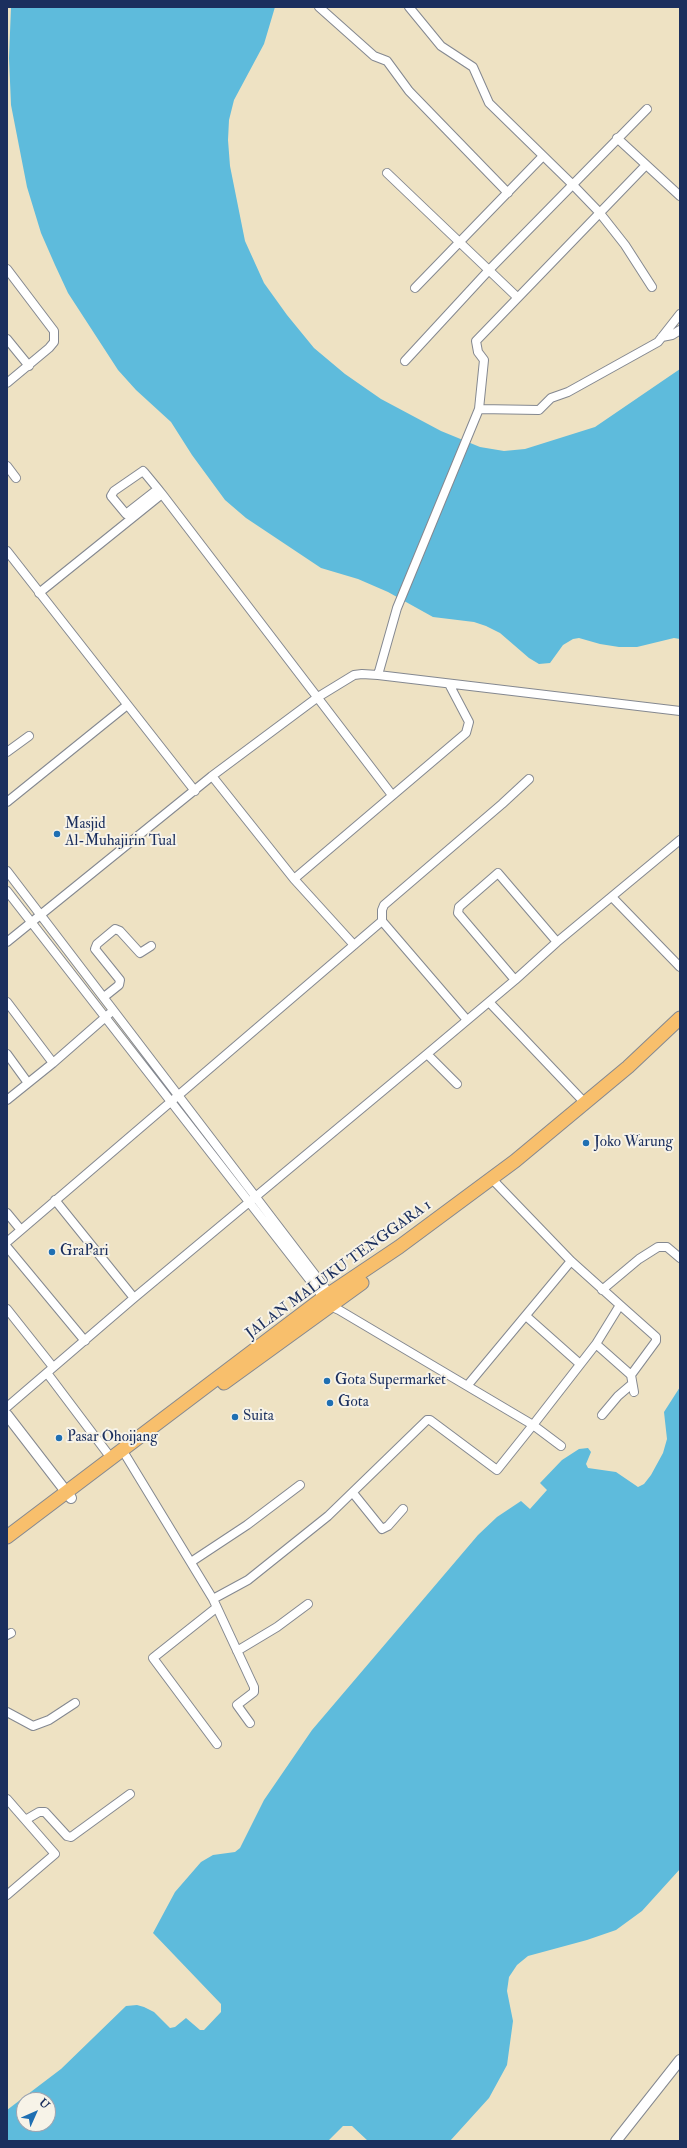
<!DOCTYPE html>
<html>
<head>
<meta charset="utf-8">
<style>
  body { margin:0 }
  #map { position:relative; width:687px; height:2148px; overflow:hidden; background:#eee2c3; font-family:"IM FELL Double Pica",serif }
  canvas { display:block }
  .frame { position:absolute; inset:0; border:8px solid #1b2f5e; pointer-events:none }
  .north { position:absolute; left:16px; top:2092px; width:40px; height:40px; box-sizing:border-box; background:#f7f3e8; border:1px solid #9fa5b1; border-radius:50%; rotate:45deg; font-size:11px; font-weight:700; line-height:16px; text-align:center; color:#1b2f5e }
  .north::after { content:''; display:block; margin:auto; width:14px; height:18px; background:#1f6fb2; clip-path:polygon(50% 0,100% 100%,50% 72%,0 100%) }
</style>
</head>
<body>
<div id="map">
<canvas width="687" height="2148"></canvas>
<div class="frame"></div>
<div class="north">U</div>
</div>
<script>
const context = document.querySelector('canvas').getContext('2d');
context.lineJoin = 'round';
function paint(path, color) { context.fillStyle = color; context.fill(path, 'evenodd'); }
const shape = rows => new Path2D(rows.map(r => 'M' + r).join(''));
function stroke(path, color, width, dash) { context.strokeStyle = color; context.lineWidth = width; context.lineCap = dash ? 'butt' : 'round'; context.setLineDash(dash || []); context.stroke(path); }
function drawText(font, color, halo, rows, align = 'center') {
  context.font = font + ' "IM FELL Double Pica",serif'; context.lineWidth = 4; context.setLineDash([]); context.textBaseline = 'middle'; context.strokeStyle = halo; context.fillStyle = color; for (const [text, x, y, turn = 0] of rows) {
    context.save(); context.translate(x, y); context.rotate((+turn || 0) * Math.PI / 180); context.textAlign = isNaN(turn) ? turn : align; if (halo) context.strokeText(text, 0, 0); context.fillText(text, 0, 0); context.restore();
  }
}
paint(shape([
  [11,7,275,7,264,44,234,100,229,120,228,140,230,166,245,241,264,283,287,315,314,348,345,374,381,399,441,431,480,447,504,451,525,449,595,427,680,369,680,639,674,638,637,647,619,647,600,644,579,638,573,639,563,645,550,663,539,664,529,658,500,633,486,626,474,622,433,617,388,592,358,579,321,568,246,518,225,500,192,455,171,422,136,390,118,370,68,293,55,265,41,233,27,187,11,105,9,58],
  [680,1387,680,1869,642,1911,616,1930,587,1940,528,1956,517,1965,509,1977,507,1991,513,2021,507,2065,489,2098,450,2141,368,2141,352,2126,343,2126,328,2141,7,2141,7,2110,61,2069,126,2006,137,2005,144,2007,154,2012,170,2028,175,2027,186,2018,200,2030,204,2030,221,2012,221,2004,153,1933,175,1892,201,1862,213,1855,235,1852,240,1848,264,1800,312,1730,478,1535,497,1517,521,1501,530,1509,547,1490,540,1483,562,1460,579,1449,588,1448,591,1452,586,1464,588,1468,616,1472,638,1487,644,1484,651,1475,663,1453,667,1439,664,1412],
  [24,2100,48,2100,48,2124,24,2124]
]), '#5ebbdc');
const minor = shape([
  [319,7,374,56,387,61,409,91,508,193],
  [409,7,441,46,473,67,489,103,572,184,599,212,625,245,652,287],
  [617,138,680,196],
  [387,173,517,297],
  [7,269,54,331,54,342,49,348,7,383],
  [415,288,543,156],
  [662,337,672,335,680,330],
  [7,339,29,366],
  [405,361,489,270,647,109],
  [479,409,484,360,478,352,476,341,646,165],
  [7,466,16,478],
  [158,489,126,514,111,496,114,491,143,471,144,472,158,489,162,494],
  [7,551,195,791],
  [39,593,162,494,392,795],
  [378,675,397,608,479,409,539,410,551,398,568,392,658,342,680,314],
  [7,752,29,736],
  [212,776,294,879,354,945],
  [7,802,126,706],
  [7,871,332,1297],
  [294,879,466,733,469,722,449,684],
  [7,891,330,1306,339,1310,533,1425,497,1470,430,1420,427,1420,328,1516,248,1580,213,1599],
  [612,897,680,967],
  [382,921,382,910,384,905,502,804,529,779],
  [7,942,212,776,318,697,354,675,362,674,378,675,680,711],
  [515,980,458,913,459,907,498,873,557,942],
  [104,997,119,985,120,980,95,949,97,944,115,929,120,931,140,953,151,946],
  [7,1002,53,1063],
  [489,1002,585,1103],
  [7,1054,28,1083],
  [427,1054,457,1084],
  [7,1100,53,1063,109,1014],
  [492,1179,571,1261,620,1305,596,1344,533,1425,561,1446],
  [55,1200,134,1298],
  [7,1213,21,1230],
  [7,1242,382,921,467,1020],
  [7,1247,85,1341],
  [602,1290,639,1259,658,1247,667,1247,680,1258],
  [620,1305,656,1337,656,1341,631,1375],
  [7,1309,53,1367],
  [526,1316,580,1364],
  [596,1344,631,1375,634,1392],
  [47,1373,111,1458],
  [467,1386,571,1261],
  [7,1407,134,1298,427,1054,515,980,557,942,680,840],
  [602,1415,618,1396,632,1384],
  [126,1456,213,1599,254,1687,254,1692,237,1705,250,1723],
  [353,1493,382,1529,388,1526,403,1509],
  [191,1562,247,1525,300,1485],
  [216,1608,153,1658,217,1744],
  [7,1635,11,1633],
  [237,1651,277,1627,308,1604],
  [7,1712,33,1726,49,1720,75,1703],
  [7,1799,55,1854,7,1895],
  [27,1819,39,1812,45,1812,67,1836,71,1837,130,1794]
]);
const tertiary = shape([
  [7,1415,71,1498],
  [616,2141,680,2060]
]);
const trunk = shape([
  [224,1383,362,1283],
  [7,1537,323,1298,399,1247,515,1161,628,1067,680,1018]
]);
stroke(minor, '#848890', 10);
stroke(tertiary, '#848890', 12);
stroke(trunk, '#848890', 15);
stroke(minor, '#fff', 8);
stroke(tertiary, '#fff', 10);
stroke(trunk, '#f8bf6c', 13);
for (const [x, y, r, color] of [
  [57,834,4,"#1f6fb2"],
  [586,1143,4,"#1f6fb2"],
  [52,1252,4,"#1f6fb2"],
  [327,1381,4,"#1f6fb2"],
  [330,1403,4,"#1f6fb2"],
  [235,1417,4,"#1f6fb2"],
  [59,1438,4,"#1f6fb2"]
]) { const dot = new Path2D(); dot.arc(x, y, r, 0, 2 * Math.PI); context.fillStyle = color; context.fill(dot); stroke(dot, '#f7f3e8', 1.5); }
drawText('15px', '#1b2f5e', '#f7f3e8', [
  ["Masjid",65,825],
  ["Al-Muhajirin Tual",65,842],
  ["Joko Warung",594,1143],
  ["GraPari",60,1252],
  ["Gota Supermarket",335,1381],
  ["Gota",338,1403],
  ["Suita",243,1417],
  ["Pasar Ohoijang",67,1438]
], 'left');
drawText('15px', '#1b2f5e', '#f7f3e8', [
  ["JALAN MALUKU TENGGARA 1",339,1270,-36]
]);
</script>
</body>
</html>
